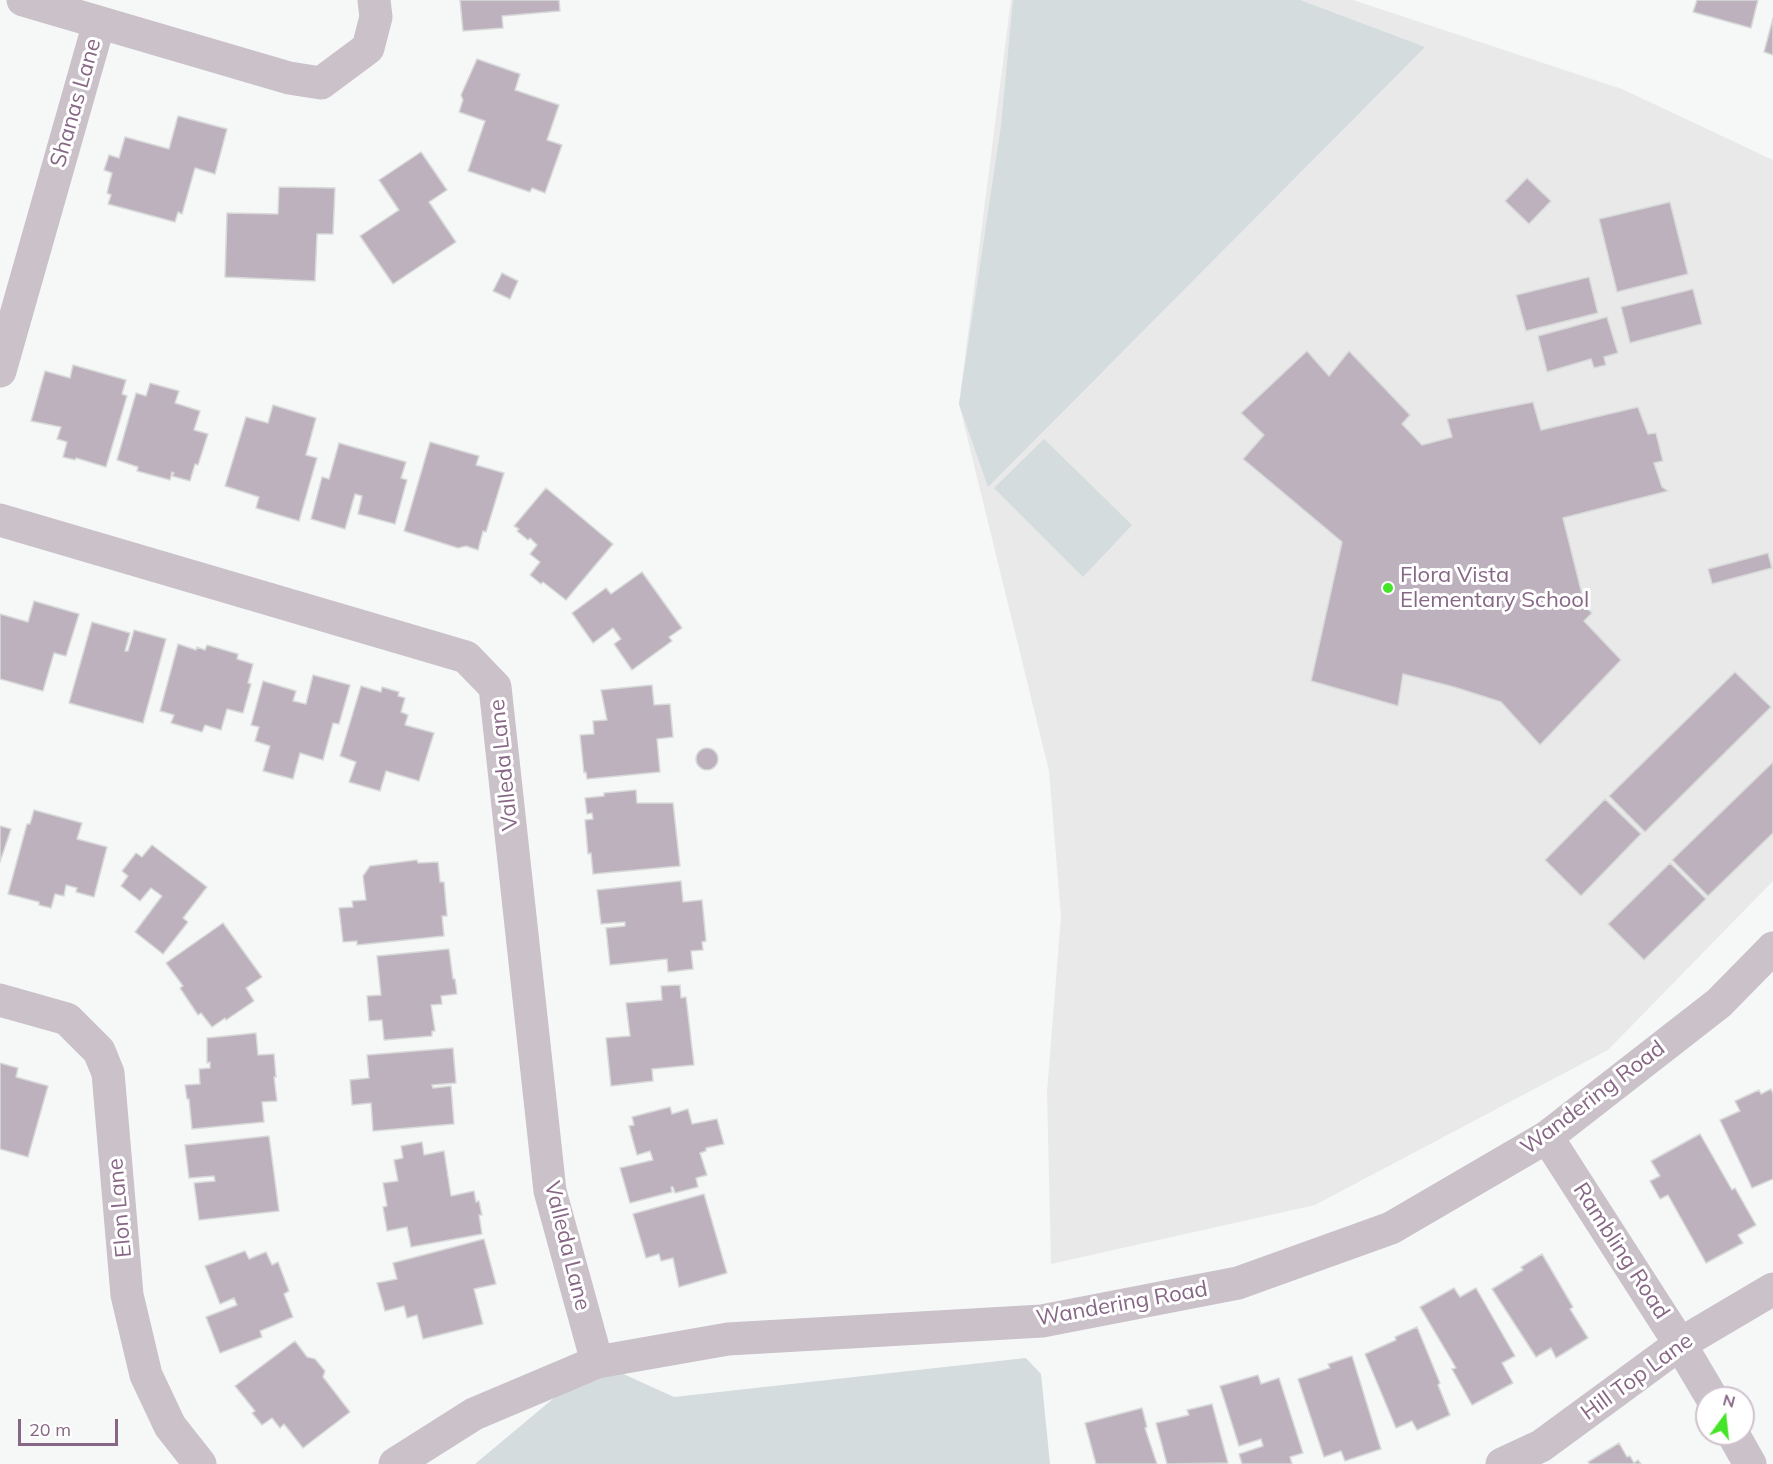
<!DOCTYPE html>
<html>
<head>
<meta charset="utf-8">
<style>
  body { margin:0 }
  #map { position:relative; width:1773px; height:1464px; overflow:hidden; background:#f5f8f7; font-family:Mulish,sans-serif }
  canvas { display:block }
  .north { position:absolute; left:1695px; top:1386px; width:60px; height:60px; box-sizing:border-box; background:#fff; border:2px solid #cfc2ce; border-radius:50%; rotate:15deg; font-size:16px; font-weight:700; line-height:24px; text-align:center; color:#876785 }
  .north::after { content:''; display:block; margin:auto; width:21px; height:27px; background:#44e529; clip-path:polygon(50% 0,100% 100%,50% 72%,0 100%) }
  .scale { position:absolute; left:18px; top:1419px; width:100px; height:27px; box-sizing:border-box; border:3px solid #876785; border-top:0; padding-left:8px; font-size:18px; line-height:21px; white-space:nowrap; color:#876785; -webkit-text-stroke:4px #fff; paint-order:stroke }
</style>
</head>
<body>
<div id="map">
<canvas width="1773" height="1464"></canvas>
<div class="north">N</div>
<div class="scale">20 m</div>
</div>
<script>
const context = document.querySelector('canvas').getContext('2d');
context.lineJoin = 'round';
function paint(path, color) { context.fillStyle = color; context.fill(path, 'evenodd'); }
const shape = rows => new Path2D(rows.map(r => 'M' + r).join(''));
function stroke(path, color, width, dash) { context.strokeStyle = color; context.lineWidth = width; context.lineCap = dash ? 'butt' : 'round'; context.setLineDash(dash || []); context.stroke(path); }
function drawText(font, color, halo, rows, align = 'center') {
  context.font = font + ' Mulish,sans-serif'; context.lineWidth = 6; context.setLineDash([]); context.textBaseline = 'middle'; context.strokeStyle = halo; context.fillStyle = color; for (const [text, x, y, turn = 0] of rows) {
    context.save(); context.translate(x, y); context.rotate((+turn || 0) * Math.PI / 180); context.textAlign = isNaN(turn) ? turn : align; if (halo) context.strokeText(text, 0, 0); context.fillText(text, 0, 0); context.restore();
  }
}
paint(shape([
  [1011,0,1353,0,1622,89,1773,160,1773,881,1608,1050,1315,1205,1051,1264,1047,1092,1061,916,1049,771,959,404]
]), '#e9e9ea');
paint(shape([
  [1013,0,1300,0,1425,47,988,487,959,404,1001,126],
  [1044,439,1132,525,1083,577,994,488],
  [1026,1358,1041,1374,1050,1464,475,1464,597,1362,674,1397]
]), '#d4dcdd');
const building = shape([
  [460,0,559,0,560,11,502,16,503,28,463,31,460,0],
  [1697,0,1758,0,1751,28,1693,12,1697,0],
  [1773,18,1773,55,1764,52,1773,18],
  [477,59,520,74,515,90,559,105,547,140,562,145,545,193,532,188,530,192,468,171,485,121,459,112,463,100,461,95,477,59],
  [178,116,227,129,215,174,195,168,182,214,178,212,175,222,108,204,111,195,107,193,112,173,104,170,109,155,119,158,125,137,169,149,178,116],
  [421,152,447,190,429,202,456,242,393,284,360,236,399,210,379,180,421,152],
  [1527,178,1551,201,1529,224,1505,201,1527,178],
  [279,187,335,188,333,234,317,234,315,281,225,277,227,213,278,214,279,187],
  [1670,202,1688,274,1617,292,1599,219,1670,202],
  [502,273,518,281,510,299,493,291,502,273],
  [1589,277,1598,313,1526,331,1516,295,1589,277],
  [1693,289,1702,324,1630,343,1621,307,1693,289],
  [1607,317,1618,353,1604,357,1606,365,1594,368,1591,359,1547,372,1538,336,1607,317],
  [1307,351,1329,376,1349,351,1410,415,1402,424,1422,445,1452,437,1447,419,1533,402,1541,430,1638,407,1648,434,1656,433,1663,461,1654,463,1662,487,1668,491,1563,518,1585,606,1592,613,1584,621,1621,660,1540,745,1501,702,1454,687,1403,674,1398,706,1311,681,1342,542,1243,459,1264,435,1241,413,1307,351],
  [73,365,126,380,122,394,127,396,106,467,76,458,75,460,63,457,67,442,57,439,61,427,31,421,45,371,70,378,73,365],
  [150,383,179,391,175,403,200,411,194,430,208,434,198,465,195,464,190,481,172,476,174,473,172,472,170,480,137,471,138,467,117,460,136,393,146,396,150,383],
  [273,405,316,418,306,455,317,458,299,521,256,508,259,497,225,486,246,417,268,423,273,405],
  [430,442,479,456,476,465,504,473,486,532,483,531,478,550,466,546,458,548,404,531,430,442],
  [339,443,406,462,401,478,407,480,395,524,358,514,362,496,355,494,345,529,311,519,322,477,329,479,339,443],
  [546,488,613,544,566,600,543,582,541,584,530,575,540,562,530,554,537,545,530,538,528,540,517,531,519,529,514,526,546,488],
  [1768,553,1772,568,1712,584,1708,569,1768,553],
  [642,572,682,628,669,637,672,641,632,670,614,644,621,639,613,628,593,643,572,613,606,588,611,594,642,572],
  [34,601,79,614,66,656,54,653,43,691,0,679,0,614,28,622,34,601],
  [92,622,130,633,125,651,128,651,134,630,166,639,143,723,69,703,92,622],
  [178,644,196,650,197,647,205,650,207,645,238,654,237,659,253,664,248,683,251,684,243,713,227,709,221,730,205,725,202,732,171,723,174,715,160,711,178,644],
  [1735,672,1771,707,1645,832,1609,796,1735,672],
  [313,675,350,685,339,724,333,723,323,760,300,753,293,779,263,771,270,746,255,741,259,727,251,725,263,681,296,691,293,701,306,704,313,675],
  [652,685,654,705,670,704,673,737,657,739,660,772,587,779,586,772,584,773,580,735,594,734,593,721,607,720,601,690,652,685],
  [361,686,381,692,382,687,399,692,398,696,405,698,401,712,408,715,405,725,434,733,419,781,386,771,380,791,349,782,356,762,340,756,361,686],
  '696 759a11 11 0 1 1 22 0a11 11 0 1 1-22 0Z',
  [1773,762,1773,833,1708,896,1672,860,1773,762],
  [636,790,637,803,673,803,680,866,593,874,591,853,588,854,585,820,593,819,592,813,587,814,585,798,604,796,604,793,636,790],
  [1605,799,1641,834,1581,896,1545,860,1605,799],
  [34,810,82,823,77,839,107,847,94,897,76,892,77,888,66,885,64,896,55,894,51,908,39,905,39,902,8,894,27,824,30,824,34,810],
  [0,826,11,829,0,862,0,826],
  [152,845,207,887,183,918,188,922,163,954,135,932,162,896,151,888,140,901,121,886,128,876,122,871,136,853,142,857,152,845],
  [417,860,418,863,438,862,440,882,444,882,447,916,442,916,444,936,357,945,357,941,343,942,339,908,353,907,352,901,366,900,363,876,370,866,417,860],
  [1670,863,1706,899,1644,960,1608,924,1670,863],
  [681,881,683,902,702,900,706,941,702,942,703,950,691,951,693,969,668,972,667,959,610,965,606,928,625,926,625,922,601,924,597,890,681,881],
  [223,923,262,977,246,988,254,1001,226,1020,225,1018,212,1027,201,1013,198,1015,180,988,183,986,166,963,223,923],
  [449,949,453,979,455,979,457,994,441,996,442,1004,431,1005,435,1031,432,1031,432,1036,384,1040,382,1020,369,1021,367,996,381,995,377,956,449,949],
  [680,985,681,998,686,997,694,1065,652,1069,653,1081,611,1086,606,1038,630,1036,626,1003,662,1000,661,986,680,985],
  [256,1033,258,1055,274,1054,276,1077,274,1077,277,1101,262,1102,264,1122,192,1129,189,1099,187,1099,185,1085,200,1084,199,1069,210,1068,210,1062,207,1063,207,1038,256,1033],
  [453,1048,456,1083,432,1085,433,1088,451,1086,454,1124,373,1131,371,1103,352,1105,350,1080,369,1078,367,1055,453,1048],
  [0,1063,18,1068,16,1077,48,1086,28,1157,0,1149,0,1063],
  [1771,1089,1773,1094,1773,1179,1752,1188,1720,1120,1740,1111,1735,1101,1759,1090,1761,1094,1771,1089],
  [670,1107,672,1114,688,1109,692,1124,717,1119,724,1144,706,1148,706,1151,700,1153,707,1175,696,1178,698,1187,675,1193,673,1187,671,1187,672,1192,630,1203,620,1168,653,1160,650,1151,637,1155,629,1126,634,1125,632,1117,670,1107],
  [1700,1134,1732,1190,1735,1188,1756,1225,1738,1235,1743,1243,1706,1263,1668,1195,1660,1199,1650,1181,1660,1176,1651,1161,1700,1134],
  [269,1136,279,1211,199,1220,194,1183,215,1181,214,1176,189,1178,185,1145,269,1136],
  [422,1142,424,1155,444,1151,451,1196,474,1191,476,1202,479,1201,482,1215,479,1215,482,1234,411,1247,407,1227,387,1231,383,1207,387,1206,383,1183,398,1181,394,1160,403,1158,401,1146,422,1142],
  [704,1194,727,1273,679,1287,673,1258,661,1261,659,1254,646,1258,633,1214,704,1194],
  [484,1239,496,1284,474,1289,483,1324,423,1339,417,1315,407,1318,404,1306,385,1311,377,1283,397,1279,393,1263,484,1239],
  [245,1251,249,1259,266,1252,272,1265,278,1262,289,1291,284,1294,293,1317,260,1331,262,1337,220,1353,206,1317,237,1305,234,1298,220,1304,205,1266,245,1251],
  [1542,1254,1573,1307,1570,1309,1588,1338,1556,1358,1551,1348,1536,1357,1492,1289,1523,1270,1521,1267,1542,1254],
  [1454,1288,1460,1297,1476,1288,1515,1356,1502,1363,1513,1383,1472,1405,1452,1369,1456,1368,1452,1361,1420,1307,1454,1288],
  [1417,1327,1440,1383,1438,1385,1450,1415,1417,1430,1412,1421,1396,1428,1365,1354,1396,1340,1395,1337,1417,1327],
  [295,1341,307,1357,315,1359,325,1371,323,1377,350,1412,303,1448,284,1424,280,1428,272,1418,262,1425,252,1413,255,1411,235,1386,295,1341],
  [1352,1356,1381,1449,1345,1461,1341,1451,1324,1457,1298,1379,1330,1368,1328,1364,1352,1356],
  [1258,1375,1261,1384,1279,1378,1303,1453,1290,1457,1292,1464,1242,1464,1239,1454,1263,1446,1261,1439,1239,1446,1220,1386,1258,1375],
  [1212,1404,1228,1463,1167,1464,1156,1423,1189,1415,1187,1410,1212,1404],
  [1142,1408,1147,1427,1145,1428,1157,1464,1096,1464,1085,1423,1142,1408],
  [1619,1443,1627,1457,1630,1456,1634,1463,1638,1460,1641,1464,1590,1464,1588,1462,1619,1443]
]);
paint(building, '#beb1be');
stroke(building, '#d8dad9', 1.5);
stroke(shape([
  [23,0,289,78,321,83,368,48,376,17,374,0],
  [0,371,99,23],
  [0,520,466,657,495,687,550,1191,597,1362],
  [0,1000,67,1019,99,1051,108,1073,127,1295,146,1375,170,1426,200,1464],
  [1547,1137,1680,1344,1712,1398],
  [1733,1434,1750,1464],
  [1502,1464,1541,1446,1680,1344,1773,1289]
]), '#cac1c9', 33);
stroke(shape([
  [395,1464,474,1414,597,1362,728,1339,1042,1321,1238,1283,1391,1228,1547,1137,1719,1003,1773,948]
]), '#cac1c9', 33);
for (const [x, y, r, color] of [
  [1388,588,6,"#44e529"]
]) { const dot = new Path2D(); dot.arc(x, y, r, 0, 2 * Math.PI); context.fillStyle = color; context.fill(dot); stroke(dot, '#fff', 2); }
drawText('22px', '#876785', '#fff', [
  ["Shanas Lane",76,103,-74],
  ["Valleda Lane",504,765,-96],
  ["Wandering Road",1593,1098,-37],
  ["Elon Lane",120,1208,-95],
  ["Valleda Lane",567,1246,76],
  ["Rambling Road",1621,1251,57],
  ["Wandering Road",1122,1304,-10],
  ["Hill Top Lane",1637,1377,-36]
]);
drawText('22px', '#876785', '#fff', [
  ["Flora Vista",1400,575],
  ["Elementary School",1400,600]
], 'left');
</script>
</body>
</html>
